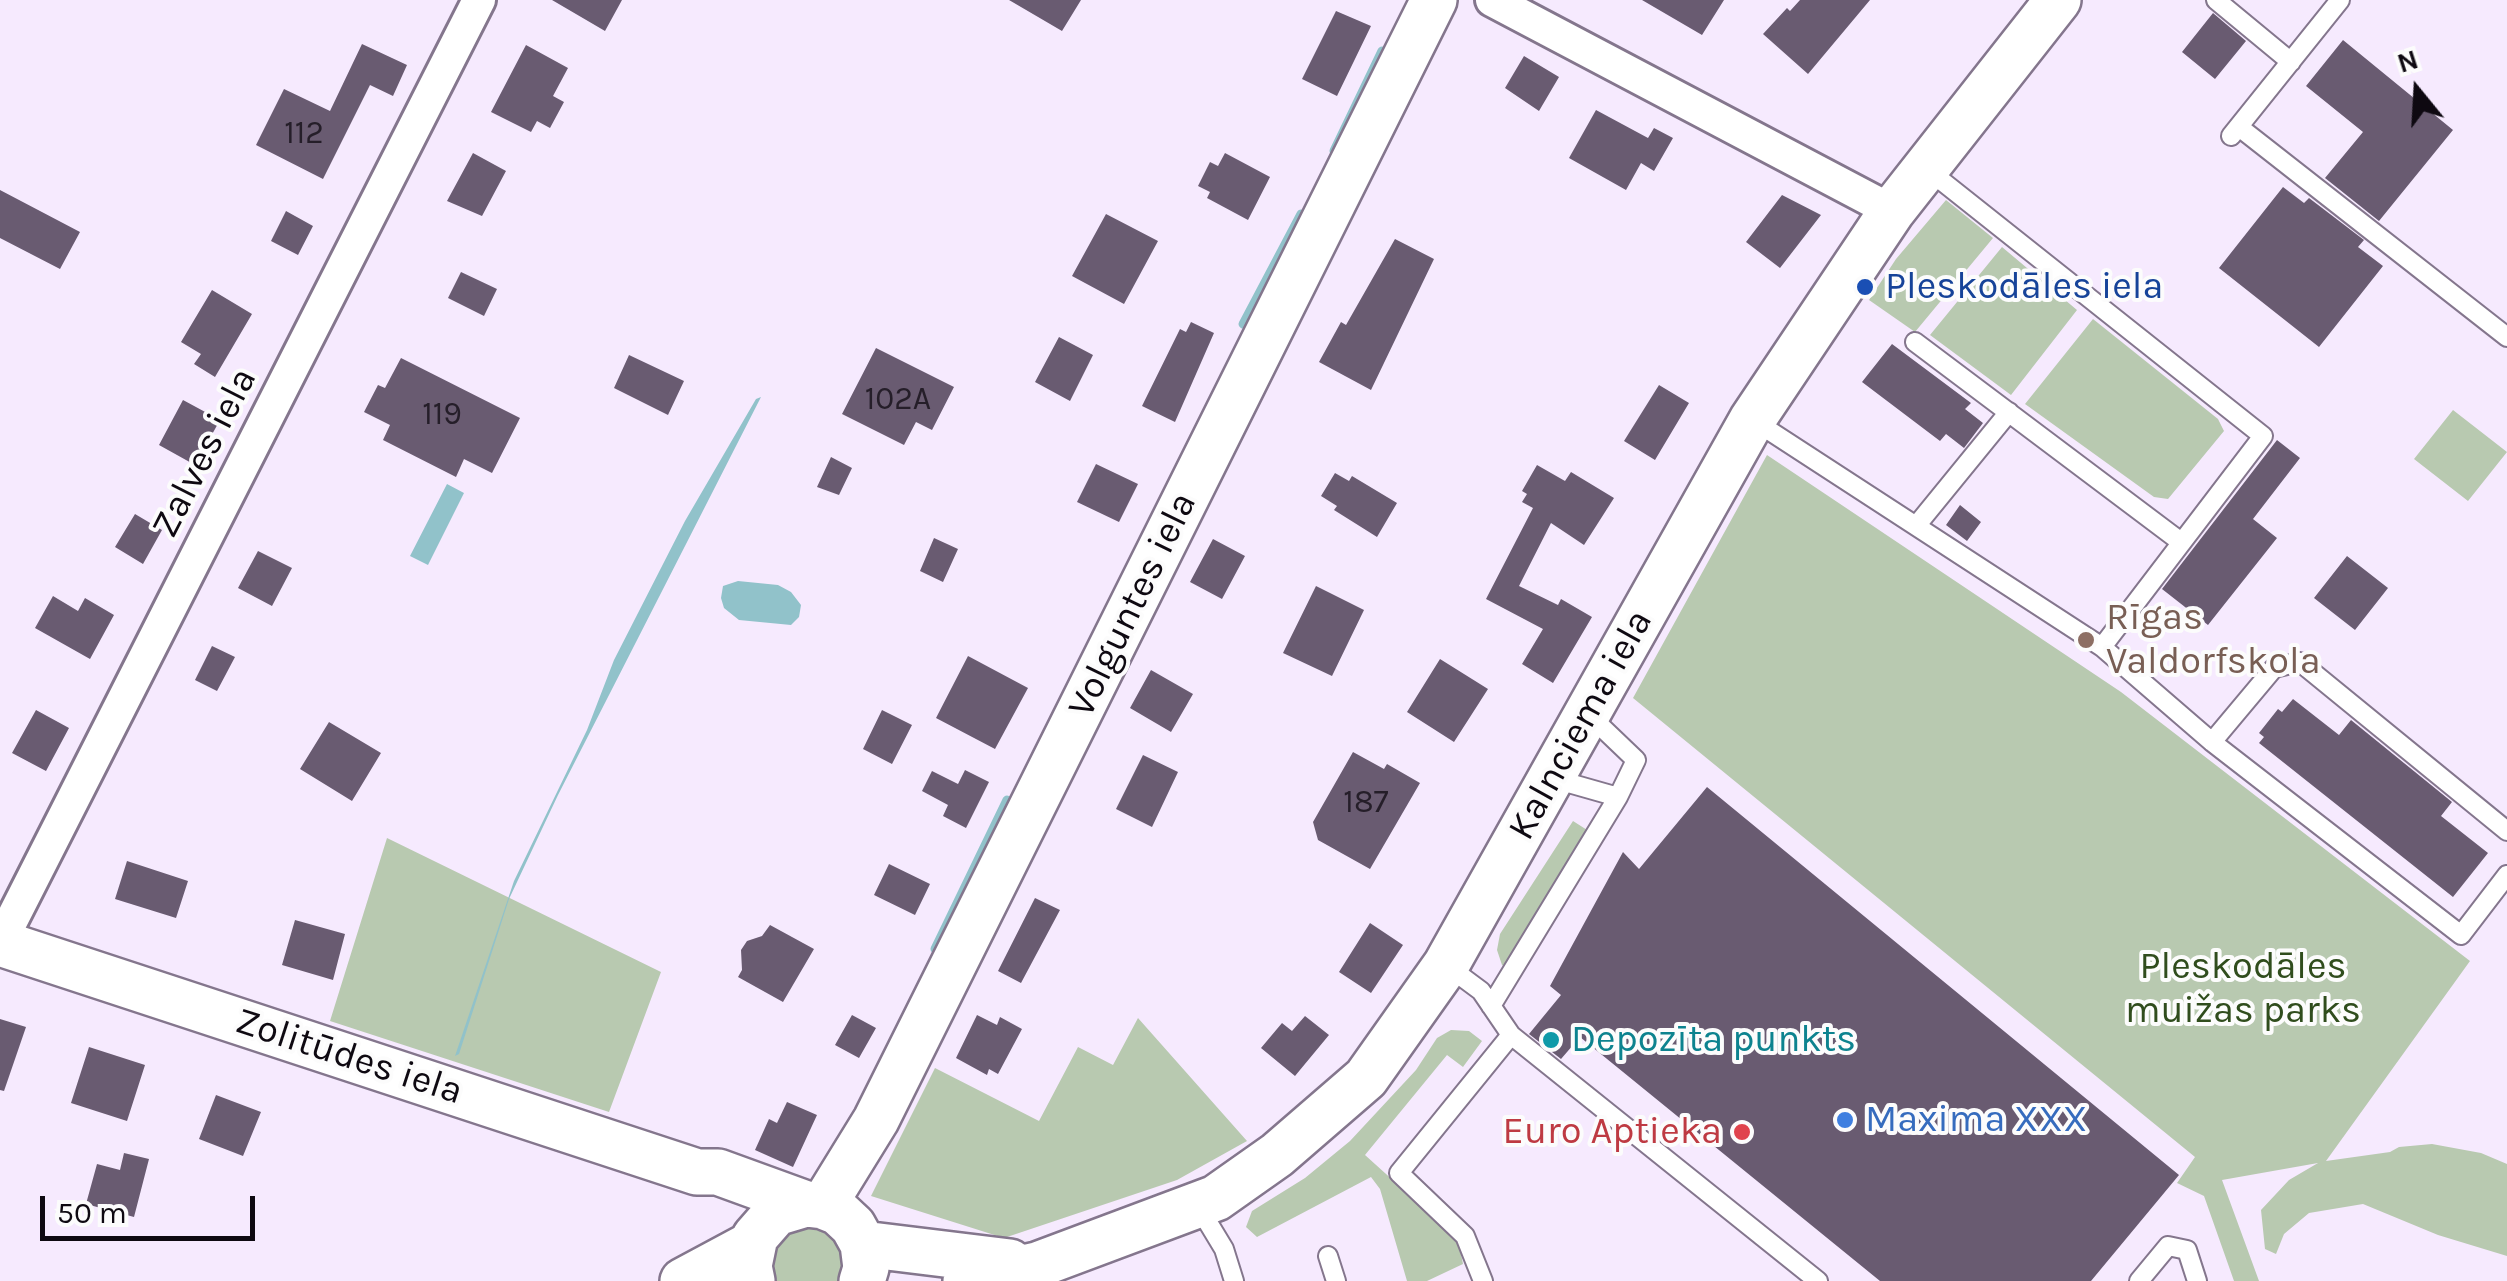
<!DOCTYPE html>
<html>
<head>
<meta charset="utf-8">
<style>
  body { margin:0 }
  #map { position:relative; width:2507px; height:1281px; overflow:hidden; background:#f6eafe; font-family:Karla,sans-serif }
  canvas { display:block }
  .north { position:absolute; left:2367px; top:40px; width:100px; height:100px; -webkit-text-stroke:8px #fcfcfc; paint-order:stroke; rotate:342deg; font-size:28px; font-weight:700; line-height:40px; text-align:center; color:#0e0911 }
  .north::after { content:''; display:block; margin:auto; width:35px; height:45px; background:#0e0911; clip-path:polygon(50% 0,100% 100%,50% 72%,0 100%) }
  .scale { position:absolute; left:40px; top:1196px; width:215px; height:45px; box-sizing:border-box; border:5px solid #0e0911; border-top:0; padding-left:12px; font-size:30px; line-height:35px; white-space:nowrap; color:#0e0911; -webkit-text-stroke:8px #fcfcfc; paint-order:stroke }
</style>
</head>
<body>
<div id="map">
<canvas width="2507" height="1281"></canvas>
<div class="north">N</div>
<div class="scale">50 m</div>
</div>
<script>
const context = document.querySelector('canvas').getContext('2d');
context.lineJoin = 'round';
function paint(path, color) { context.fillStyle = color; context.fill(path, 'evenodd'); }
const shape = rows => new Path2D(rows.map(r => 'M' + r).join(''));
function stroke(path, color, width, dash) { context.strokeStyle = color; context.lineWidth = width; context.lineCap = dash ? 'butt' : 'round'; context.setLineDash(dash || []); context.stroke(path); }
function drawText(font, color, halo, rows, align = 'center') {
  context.font = font + ' Karla,sans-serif'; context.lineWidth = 8; context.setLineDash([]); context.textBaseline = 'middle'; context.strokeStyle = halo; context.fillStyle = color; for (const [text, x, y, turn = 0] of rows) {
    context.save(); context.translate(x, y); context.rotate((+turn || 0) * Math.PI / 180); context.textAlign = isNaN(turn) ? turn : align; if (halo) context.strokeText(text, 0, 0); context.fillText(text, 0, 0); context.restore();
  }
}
paint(shape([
  [1946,200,1993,238,1915,332,1869,300,1896,259],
  [2002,247,2077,310,2011,395,1930,335],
  [2093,319,2218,419,2224,431,2168,499,2154,497,2025,404],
  [2453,410,2507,452,2468,501,2414,459],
  [1767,455,2121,692,2470,961,2326,1161,2390,1152,2399,1147,2432,1144,2481,1153,2507,1164,2507,1256,2438,1235,2363,1204,2309,1213,2284,1234,2276,1254,2265,1249,2261,1210,2289,1180,2318,1163,2222,1180,2259,1281,2234,1281,2204,1196,2177,1183,2195,1157,1633,698],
  [1573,821,1595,835,1514,972,1502,965,1497,950,1500,934],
  [387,838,661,972,609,1112,330,1021],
  [1138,1018,1247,1141,1177,1180,1004,1238,871,1196,935,1068,1039,1121,1078,1047,1113,1065],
  [1451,1030,1469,1031,1482,1041,1463,1067,1447,1055,1365,1155,1458,1239,1463,1264,1427,1281,1407,1281,1380,1189,1371,1177,1257,1237,1246,1227,1252,1211,1305,1178,1350,1141,1416,1070,1437,1038],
  [797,1227,820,1227,840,1241,846,1264,841,1281,777,1281,772,1267,772,1254,777,1242]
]), '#b8c9b0');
paint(shape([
  [761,397,558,795,509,899,459,1054,455,1056,514,881,587,730,614,660,685,521,756,399],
  [447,484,464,493,428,565,410,556],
  [738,581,778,585,791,592,801,605,799,617,791,625,739,620,724,608,721,598,723,586]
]), '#91c2ca');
stroke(shape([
  [1334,151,1382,51],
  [1243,324,1301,214],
  [935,949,1007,800]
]), '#91c2ca', 9);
paint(shape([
  [552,0,622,0,605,31],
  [1009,0,1081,0,1062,31],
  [1642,0,1724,0,1702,35],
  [1800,0,1870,0,1808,74,1763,34,1787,8,1790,11],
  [1336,11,1371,26,1337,96,1302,79],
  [2213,13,2246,41,2215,79,2182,52],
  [2343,40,2453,130,2379,221,2325,178,2363,132,2306,86],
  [362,44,407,65,393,96,370,85,323,179,256,145,284,89,330,111],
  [526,45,568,68,553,96,564,102,550,128,537,121,531,132,491,112],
  [1524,56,1559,77,1539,111,1505,88],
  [1596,110,1648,138,1654,128,1673,138,1654,171,1641,163,1626,190,1569,158],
  [473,153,506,171,482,216,447,201],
  [1225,153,1270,177,1248,220,1207,198,1210,192,1198,186,1210,162,1218,166],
  [2283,187,2304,203,2309,198,2364,240,2358,247,2383,266,2319,347,2219,268],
  [0,190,80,232,60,269,0,238],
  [1782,195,1821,215,1780,268,1746,242],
  [286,211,313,226,298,255,271,241],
  [1106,214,1158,241,1124,304,1072,276],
  [1395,239,1434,259,1371,390,1319,362,1341,322,1346,325],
  [461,272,497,289,484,316,448,298],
  [212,290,252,314,215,377,194,364,201,354,181,342],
  [1191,322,1214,333,1175,422,1142,406,1180,329,1186,332],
  [1059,337,1093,355,1070,401,1035,382],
  [1892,344,1971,403,1965,409,1983,423,1964,448,1946,434,1940,441,1862,382],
  [876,348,954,387,932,430,916,422,904,445,842,414],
  [629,355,684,381,668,415,614,388],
  [401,358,520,418,492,473,464,459,456,477,383,440,390,425,364,412,378,385,385,388],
  [1659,385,1689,403,1655,460,1624,441],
  [183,400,220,420,195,465,159,445],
  [2277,440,2300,458,2253,519,2277,538,2208,625,2162,589],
  [831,457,852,468,839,495,817,487],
  [1096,464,1138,484,1119,522,1077,502],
  [1537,465,1565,481,1571,472,1614,498,1584,545,1551,523,1519,586,1558,605,1561,599,1592,617,1553,683,1522,664,1543,629,1486,599,1533,508,1522,502,1527,494,1522,491],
  [1335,473,1349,481,1352,476,1397,503,1377,537,1334,510,1337,506,1321,496],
  [1960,505,1981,522,1967,541,1946,525],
  [135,514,162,530,143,564,115,547],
  [934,538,958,549,943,582,920,571],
  [1213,539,1245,556,1222,599,1190,582],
  [258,551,292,568,272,606,238,588],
  [2347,556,2388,588,2355,630,2314,598],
  [1316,586,1364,610,1332,676,1283,653],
  [53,596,78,611,85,598,114,615,90,659,35,628],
  [212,646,235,657,217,691,195,680],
  [968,656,1028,688,995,749,936,718],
  [1440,659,1488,689,1454,742,1407,712],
  [1151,670,1193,694,1171,732,1130,708],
  [2293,699,2339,735,2351,720,2452,802,2441,816,2488,853,2453,897,2259,743,2264,737,2259,733,2278,709,2282,712],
  [36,710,69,728,46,771,12,753],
  [882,710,912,725,892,764,863,749],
  [329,722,381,753,352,801,300,769],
  [1353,752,1384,769,1387,764,1420,783,1370,869,1318,840,1313,822],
  [1143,755,1178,772,1152,827,1116,809],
  [965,770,989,782,966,828,943,816,948,805,922,791,932,771,958,784],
  [1707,787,2179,1175,2091,1281,1880,1281,1580,1037,1561,1059,1529,1034,1561,995,1550,986,1623,852,1639,869],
  [127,861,188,881,176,918,115,899],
  [889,864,930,884,915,915,874,895],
  [1035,898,1060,910,1021,983,998,971],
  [295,920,345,934,333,980,282,965],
  [1370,923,1403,945,1371,993,1339,972],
  [770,925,814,949,783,1002,738,977,742,970,741,950,747,941,762,936],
  [852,1015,876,1028,859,1058,835,1045],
  [977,1015,997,1025,1000,1017,1022,1029,998,1074,989,1069,987,1075,956,1058],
  [1305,1016,1329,1035,1295,1076,1261,1048,1282,1023,1292,1031],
  [0,1019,26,1027,4,1091,0,1090],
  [89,1047,145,1065,127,1121,71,1103],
  [216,1095,261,1112,243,1156,199,1139],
  [787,1102,817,1115,793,1167,755,1150,769,1119,777,1123],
  [124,1153,149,1159,134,1217,86,1204,97,1164,120,1170]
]), '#695b71');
const lane = shape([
  [2216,0,2291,62],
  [2239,127,2507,337],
  [2231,136,2340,0],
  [1928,170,2263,436,2102,647],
  [1915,342,2181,542],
  [1753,420,2102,647,2212,742,2461,935,2507,875],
  [1916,526,2009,412],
  [2212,742,2274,668,2300,662,2507,831],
  [1551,778,1618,797],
  [1446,965,1481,991,1511,1035,1818,1281],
  [1491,1006,1618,797,1636,760,1590,716],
  [1198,1206,1224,1249,1234,1281],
  [1328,1256,1336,1281],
  [1483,1281,1465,1236,1399,1173,1511,1035],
  [2139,1281,2168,1246,2187,1250,2197,1281]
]);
const street = shape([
  [1492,0,1892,211],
  [0,943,479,0]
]);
const secondary = shape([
  [0,943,697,1172,718,1172,806,1204],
  [823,1206,876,1120,1434,0],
  [863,1244,1010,1262],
  [683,1281,752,1244],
  [752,1281,749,1266,755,1237,776,1213,806,1204,823,1206,838,1212,853,1226,863,1244,866,1268,862,1281],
  [966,1281,1037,1265,1216,1198,1277,1155,1366,1078,1446,965,1752,420,1892,211,2058,0]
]);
stroke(lane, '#84768d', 22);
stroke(street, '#84768d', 38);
stroke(secondary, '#84768d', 50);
stroke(lane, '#fff', 18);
stroke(street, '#fff', 32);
stroke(secondary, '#fff', 45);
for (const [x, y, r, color] of [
  [1865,287,10,"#1a4fb4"],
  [2086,640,10,"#8d6e63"],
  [1551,1040,10,"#0f9aa8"],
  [1845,1120,10,"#3f7fe0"],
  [1742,1132,10,"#e0444e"]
]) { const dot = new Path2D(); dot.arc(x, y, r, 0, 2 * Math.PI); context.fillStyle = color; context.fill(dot); stroke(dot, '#fcfcfc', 4); }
drawText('32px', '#251e29', null, [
  ["112",304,134],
  ["102A",898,400],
  ["119",442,415],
  ["187",1366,803]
]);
drawText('38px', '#164399', '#fcfcfc', [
  ["Pleskodāles iela",1885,287]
], 'left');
drawText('38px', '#0e0911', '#fcfcfc', [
  ["Zalves iela",205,453,-63],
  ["Volguntes iela",1133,605,-64],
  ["Kalnciema iela",1581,725,-61],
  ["Zolitūdes iela",349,1057,18]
]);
drawText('38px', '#785e54', '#fcfcfc', [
  ["Rīgas",2106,618],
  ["Valdorfskola",2106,662]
], 'left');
drawText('38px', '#304d1d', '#fcfcfc', [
  ["Pleskodāles",2243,967],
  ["muižas parks",2243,1011]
]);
drawText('38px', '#0d838f', '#fcfcfc', [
  ["Depozīta punkts",1571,1040]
], 'left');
drawText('38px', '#366cbe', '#fcfcfc', [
  ["Maxima XXX",1865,1120]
], 'left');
drawText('38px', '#be3a42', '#fcfcfc', [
  ["Euro Aptieka",1722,1132]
], 'right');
</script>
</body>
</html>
